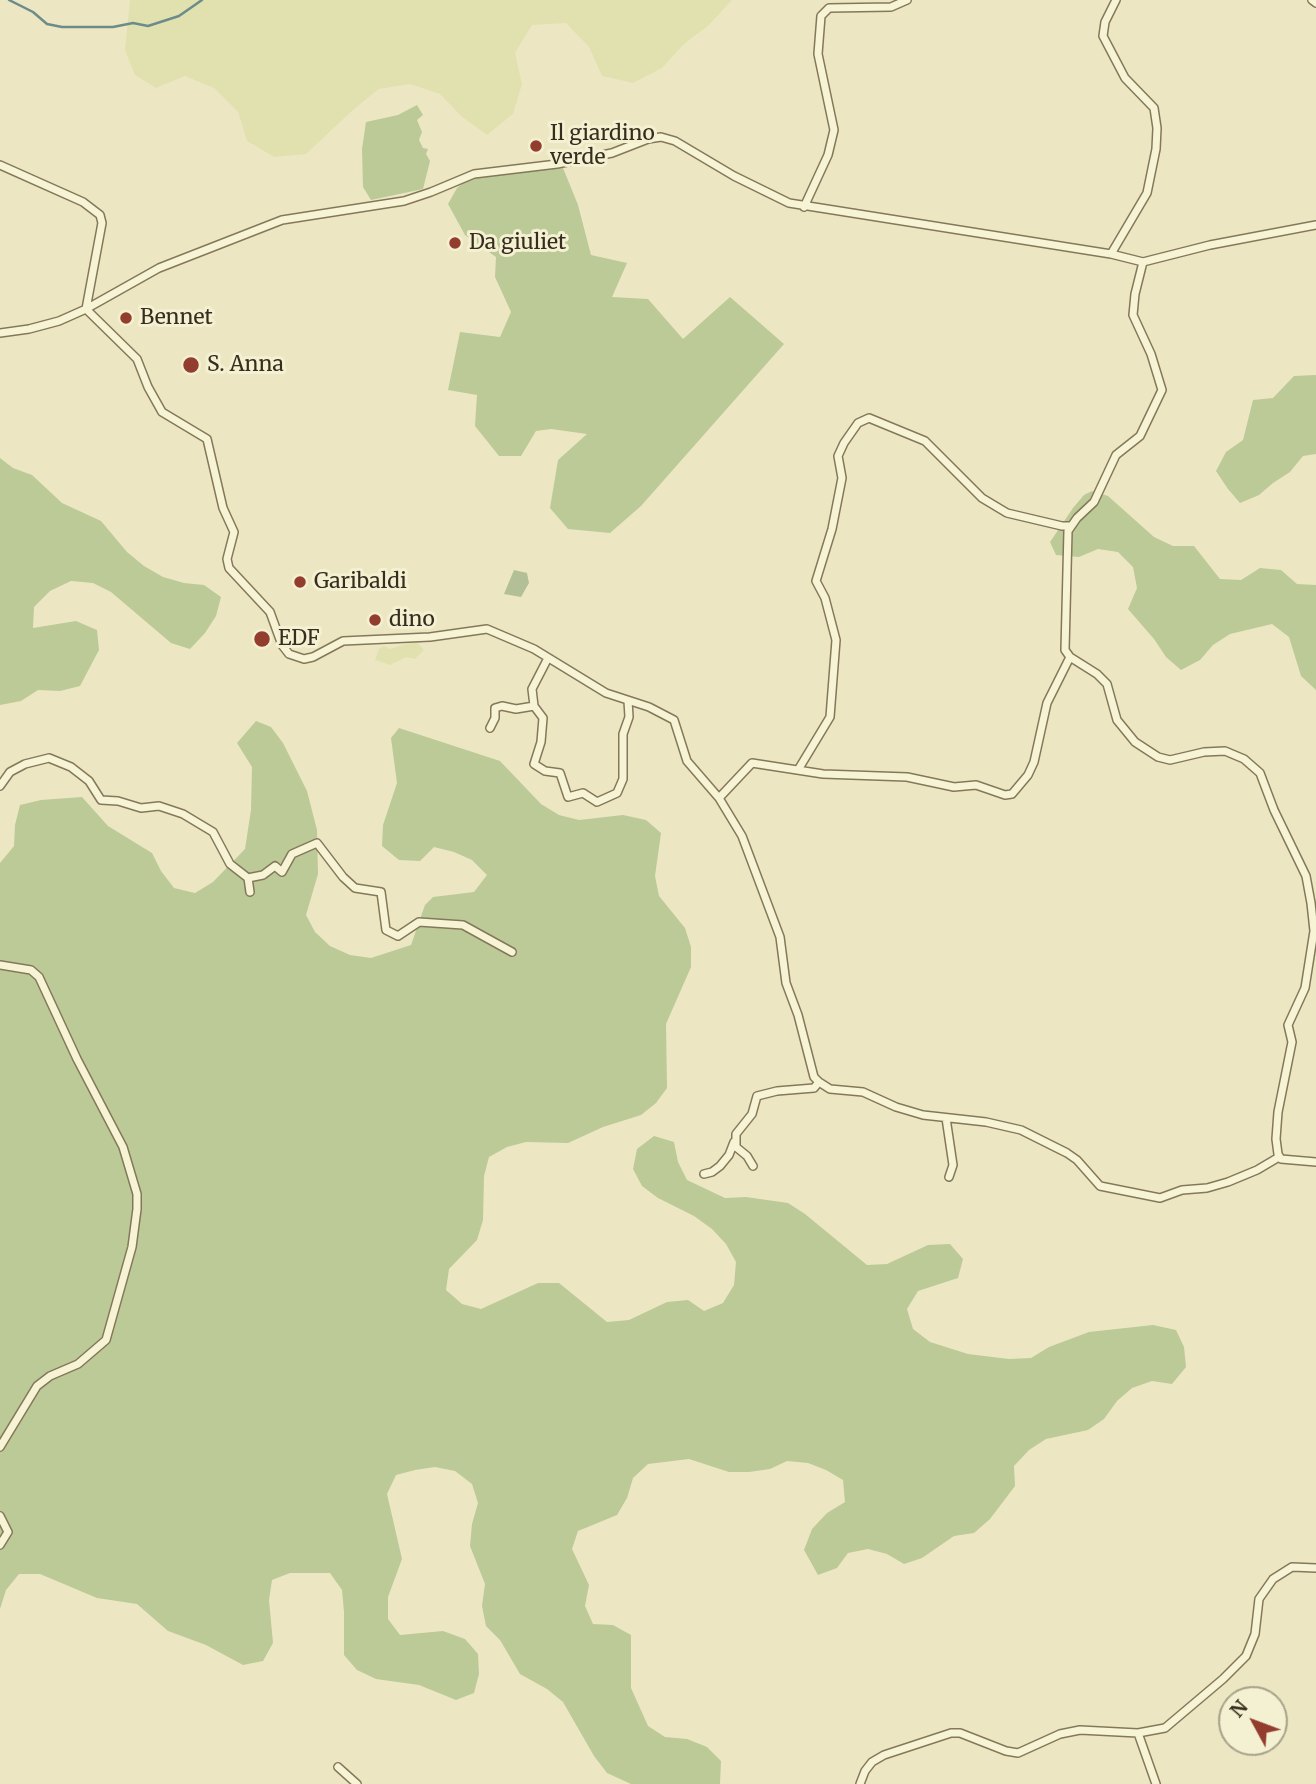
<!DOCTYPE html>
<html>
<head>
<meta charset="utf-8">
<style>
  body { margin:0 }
  #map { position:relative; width:1316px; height:1784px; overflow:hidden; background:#ece7c2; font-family:Merriweather,serif }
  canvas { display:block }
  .north { position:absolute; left:1218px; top:1686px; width:70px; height:70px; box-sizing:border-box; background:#f4f0d2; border:2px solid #a8a28a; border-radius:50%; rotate:311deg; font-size:19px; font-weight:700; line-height:28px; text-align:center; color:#362d1e }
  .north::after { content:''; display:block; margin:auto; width:24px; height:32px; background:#923d2d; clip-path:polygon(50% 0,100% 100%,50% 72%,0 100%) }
</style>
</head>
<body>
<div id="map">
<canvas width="1316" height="1784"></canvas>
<div class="north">N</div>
</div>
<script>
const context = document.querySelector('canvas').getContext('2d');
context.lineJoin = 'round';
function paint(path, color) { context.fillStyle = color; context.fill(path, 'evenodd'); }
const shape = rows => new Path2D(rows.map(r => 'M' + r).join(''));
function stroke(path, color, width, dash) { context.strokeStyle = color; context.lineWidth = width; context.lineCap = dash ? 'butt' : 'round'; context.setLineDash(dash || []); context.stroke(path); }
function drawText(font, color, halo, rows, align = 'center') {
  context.font = font + ' Merriweather,serif'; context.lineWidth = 6; context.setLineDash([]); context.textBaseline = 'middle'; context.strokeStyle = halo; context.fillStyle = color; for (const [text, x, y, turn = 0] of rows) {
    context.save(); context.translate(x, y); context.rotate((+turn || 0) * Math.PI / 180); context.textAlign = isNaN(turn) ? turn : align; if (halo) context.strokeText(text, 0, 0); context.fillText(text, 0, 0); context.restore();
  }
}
paint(shape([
  [130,0,732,0,709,25,684,44,662,68,633,83,602,76,589,47,566,23,532,25,515,53,522,84,513,114,487,135,461,116,440,94,410,84,379,89,354,109,306,154,274,157,247,141,238,112,214,88,185,76,156,88,135,75,125,50],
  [416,641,424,650,415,659,406,657,390,665,375,660,379,648,385,646,390,649]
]), '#e1e1b0');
paint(shape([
  [417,105,423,115,417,120,422,132,419,140,423,148,428,149,426,154,430,161,423,189,371,200,363,187,362,149,366,122,398,115],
  [563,168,578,205,591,255,627,263,612,297,648,299,683,339,730,297,784,344,641,506,610,533,568,529,550,508,558,460,587,434,551,429,536,431,521,456,499,456,475,426,477,395,448,390,460,332,500,337,511,312,495,277,496,257,465,235,448,204,457,188,470,177],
  [1316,375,1316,454,1303,456,1290,472,1273,483,1259,495,1240,503,1228,489,1216,471,1226,452,1243,440,1253,400,1273,398,1294,376],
  [0,458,13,468,32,475,62,503,101,521,127,552,144,566,163,577,184,583,204,585,221,597,216,616,205,633,190,649,171,643,111,592,93,583,71,581,50,591,34,607,33,628,76,621,97,630,99,650,80,686,60,691,38,690,21,701,0,705],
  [1092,491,1108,496,1154,537,1173,546,1194,546,1220,579,1241,580,1260,568,1281,570,1297,584,1316,585,1316,690,1301,676,1289,637,1272,624,1230,634,1213,645,1200,660,1181,670,1166,657,1154,639,1128,609,1137,588,1133,567,1118,552,1098,549,1079,557,1056,555,1050,542,1073,508,1084,495],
  [256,721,271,727,283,743,307,791,317,830,318,874,306,915,315,932,330,946,350,955,371,958,411,945,425,905,433,897,474,892,487,875,472,860,454,852,434,847,420,861,399,860,382,846,383,825,397,783,391,738,399,728,500,761,541,804,559,815,579,820,623,815,646,820,661,833,655,876,659,896,685,928,691,947,691,967,666,1024,667,1088,656,1103,641,1115,603,1127,568,1143,526,1142,507,1147,489,1157,484,1176,483,1220,477,1240,449,1269,446,1290,462,1304,481,1309,538,1283,559,1283,607,1322,629,1320,667,1302,688,1300,704,1311,723,1303,734,1285,736,1262,726,1244,712,1229,694,1216,658,1198,642,1186,633,1169,637,1149,654,1136,674,1142,678,1162,687,1180,725,1198,746,1197,788,1203,805,1214,867,1265,887,1264,928,1245,950,1244,963,1259,958,1278,918,1291,907,1309,913,1329,930,1342,968,1354,1009,1359,1031,1358,1049,1347,1089,1332,1153,1325,1176,1330,1184,1347,1186,1367,1172,1384,1152,1381,1132,1388,1117,1401,1104,1419,1088,1430,1046,1439,1029,1450,1014,1466,1015,1486,990,1519,974,1533,954,1536,922,1558,904,1564,887,1554,868,1549,848,1553,837,1568,818,1575,804,1550,812,1529,827,1513,845,1502,843,1480,826,1470,808,1463,787,1461,770,1469,749,1472,729,1472,689,1459,648,1464,633,1478,627,1498,617,1515,578,1531,572,1549,589,1585,585,1606,593,1624,613,1625,631,1635,631,1688,648,1726,665,1737,687,1739,707,1747,721,1761,720,1784,631,1784,607,1773,594,1756,563,1702,547,1689,520,1674,500,1640,486,1626,482,1606,485,1584,470,1546,472,1524,478,1503,472,1484,455,1471,435,1467,415,1470,396,1475,387,1494,402,1559,388,1597,388,1619,400,1635,443,1631,465,1639,478,1654,479,1674,474,1693,456,1700,419,1685,376,1679,357,1670,344,1655,344,1612,342,1590,330,1573,290,1573,272,1580,269,1600,273,1643,263,1661,243,1665,206,1645,168,1631,137,1604,97,1598,40,1574,19,1574,6,1590,0,1609,0,863,14,846,15,825,20,805,41,800,82,797,108,826,152,853,161,871,174,888,195,893,213,882,245,849,251,810,252,767,237,743]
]), '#bbca97');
paint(shape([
  [514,570,527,573,529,583,521,597,504,594]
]), '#b3bf96');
stroke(shape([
  [9,0,33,12,47,24,62,27,113,27,133,23,148,26,179,16,202,0]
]), '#6c8c8a', 2.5);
const street = shape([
  [1312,0,1316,3],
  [0,165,83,202,100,215,102,223,86,309,137,359,148,387,162,412,207,439,223,508,234,532,227,559,229,568,270,612,282,645,289,654,304,659,313,657,343,641,430,637,487,629,534,649,606,693,649,707,674,720,687,761,719,798,742,836,780,937,786,983,798,1015,814,1077,819,1082,830,1089,863,1092,896,1107,923,1115,986,1122,1021,1130,1067,1153,1077,1160,1100,1186,1160,1198,1182,1190,1207,1188,1228,1182,1257,1170,1279,1157],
  [804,207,828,155,834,130,818,54,821,16,829,8,891,7,907,0],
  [1111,254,1147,193,1156,149,1157,128,1154,108,1125,78,1103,36,1105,22,1116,0],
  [1143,262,1135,294,1133,315,1151,354,1162,390,1140,436,1116,455,1094,502,1077,518,1068,531,1065,650,1070,657,1097,674,1107,684,1117,720,1135,742,1158,757,1170,760,1204,752,1225,751,1244,759,1260,773,1274,810,1306,876,1311,903,1314,931,1305,988,1288,1025,1292,1042,1278,1112,1276,1139,1278,1154,1281,1159,1316,1162],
  [0,333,29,329,59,321,86,309,159,268,282,220,404,201,431,192,474,174,557,164,612,153,648,139,661,137,675,141,734,176,789,203,1111,254,1143,262,1210,245,1316,225],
  [548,658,532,689,534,706,543,718,541,742,534,764,545,771,560,773,568,797,583,793,597,802,617,793,623,779,623,734,629,717,628,701],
  [490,728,495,718,495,708,502,706,516,709,534,706],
  [798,770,830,717,836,640,825,598,816,581,832,529,842,478,838,456,844,443,858,423,869,418,925,441,982,498,1007,513,1062,526,1071,526],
  [0,786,10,772,25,764,49,758,71,767,89,781,101,800,118,801,141,808,159,806,183,814,213,832,230,864,248,878],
  [719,798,752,763,823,774,907,777,954,787,976,785,1005,795,1012,794,1028,775,1034,762,1047,703,1070,657],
  [250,892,248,878,263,875,275,866,282,872,292,854,317,843,343,877,355,888,381,892,386,930,398,936,419,922,463,925,512,952],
  [0,965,31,970,39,977,77,1059,123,1147,137,1194,137,1209,132,1247,106,1340,78,1364,50,1376,37,1386,0,1447],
  [946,1118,953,1165,949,1177],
  [753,1166,747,1156,736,1147,736,1134,752,1114,757,1096,777,1091,814,1088,819,1082],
  [704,1174,712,1172,720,1166,729,1155,734,1142],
  [0,1516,8,1532,0,1545],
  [1138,1733,1156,1784],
  [338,1767,357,1784],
  [860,1784,865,1771,872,1762,884,1755,951,1733,960,1733,1006,1751,1018,1753,1060,1734,1080,1730,1138,1733,1165,1728,1223,1679,1246,1656,1255,1634,1259,1599,1273,1579,1292,1567,1316,1568]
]);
stroke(street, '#85785a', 10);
stroke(street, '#f7f3d5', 7);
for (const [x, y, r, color] of [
  [536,146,7,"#923d2d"],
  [455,243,7,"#923d2d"],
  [126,318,7,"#923d2d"],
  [191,365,9,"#923d2d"],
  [300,582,7,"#923d2d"],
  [375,620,7,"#923d2d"],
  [262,639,9,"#923d2d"]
]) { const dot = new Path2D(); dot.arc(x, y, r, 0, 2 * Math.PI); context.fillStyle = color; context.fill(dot); stroke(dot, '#f4f0d2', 2.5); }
drawText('21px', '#362d1e', '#f4f0d2', [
  ["Il giardino",550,134],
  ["verde",550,158],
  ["Da giuliet",469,243],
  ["Bennet",140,318],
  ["S. Anna",207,365],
  ["Garibaldi",314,582],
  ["dino",389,620],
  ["EDF",278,639]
], 'left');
</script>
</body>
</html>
